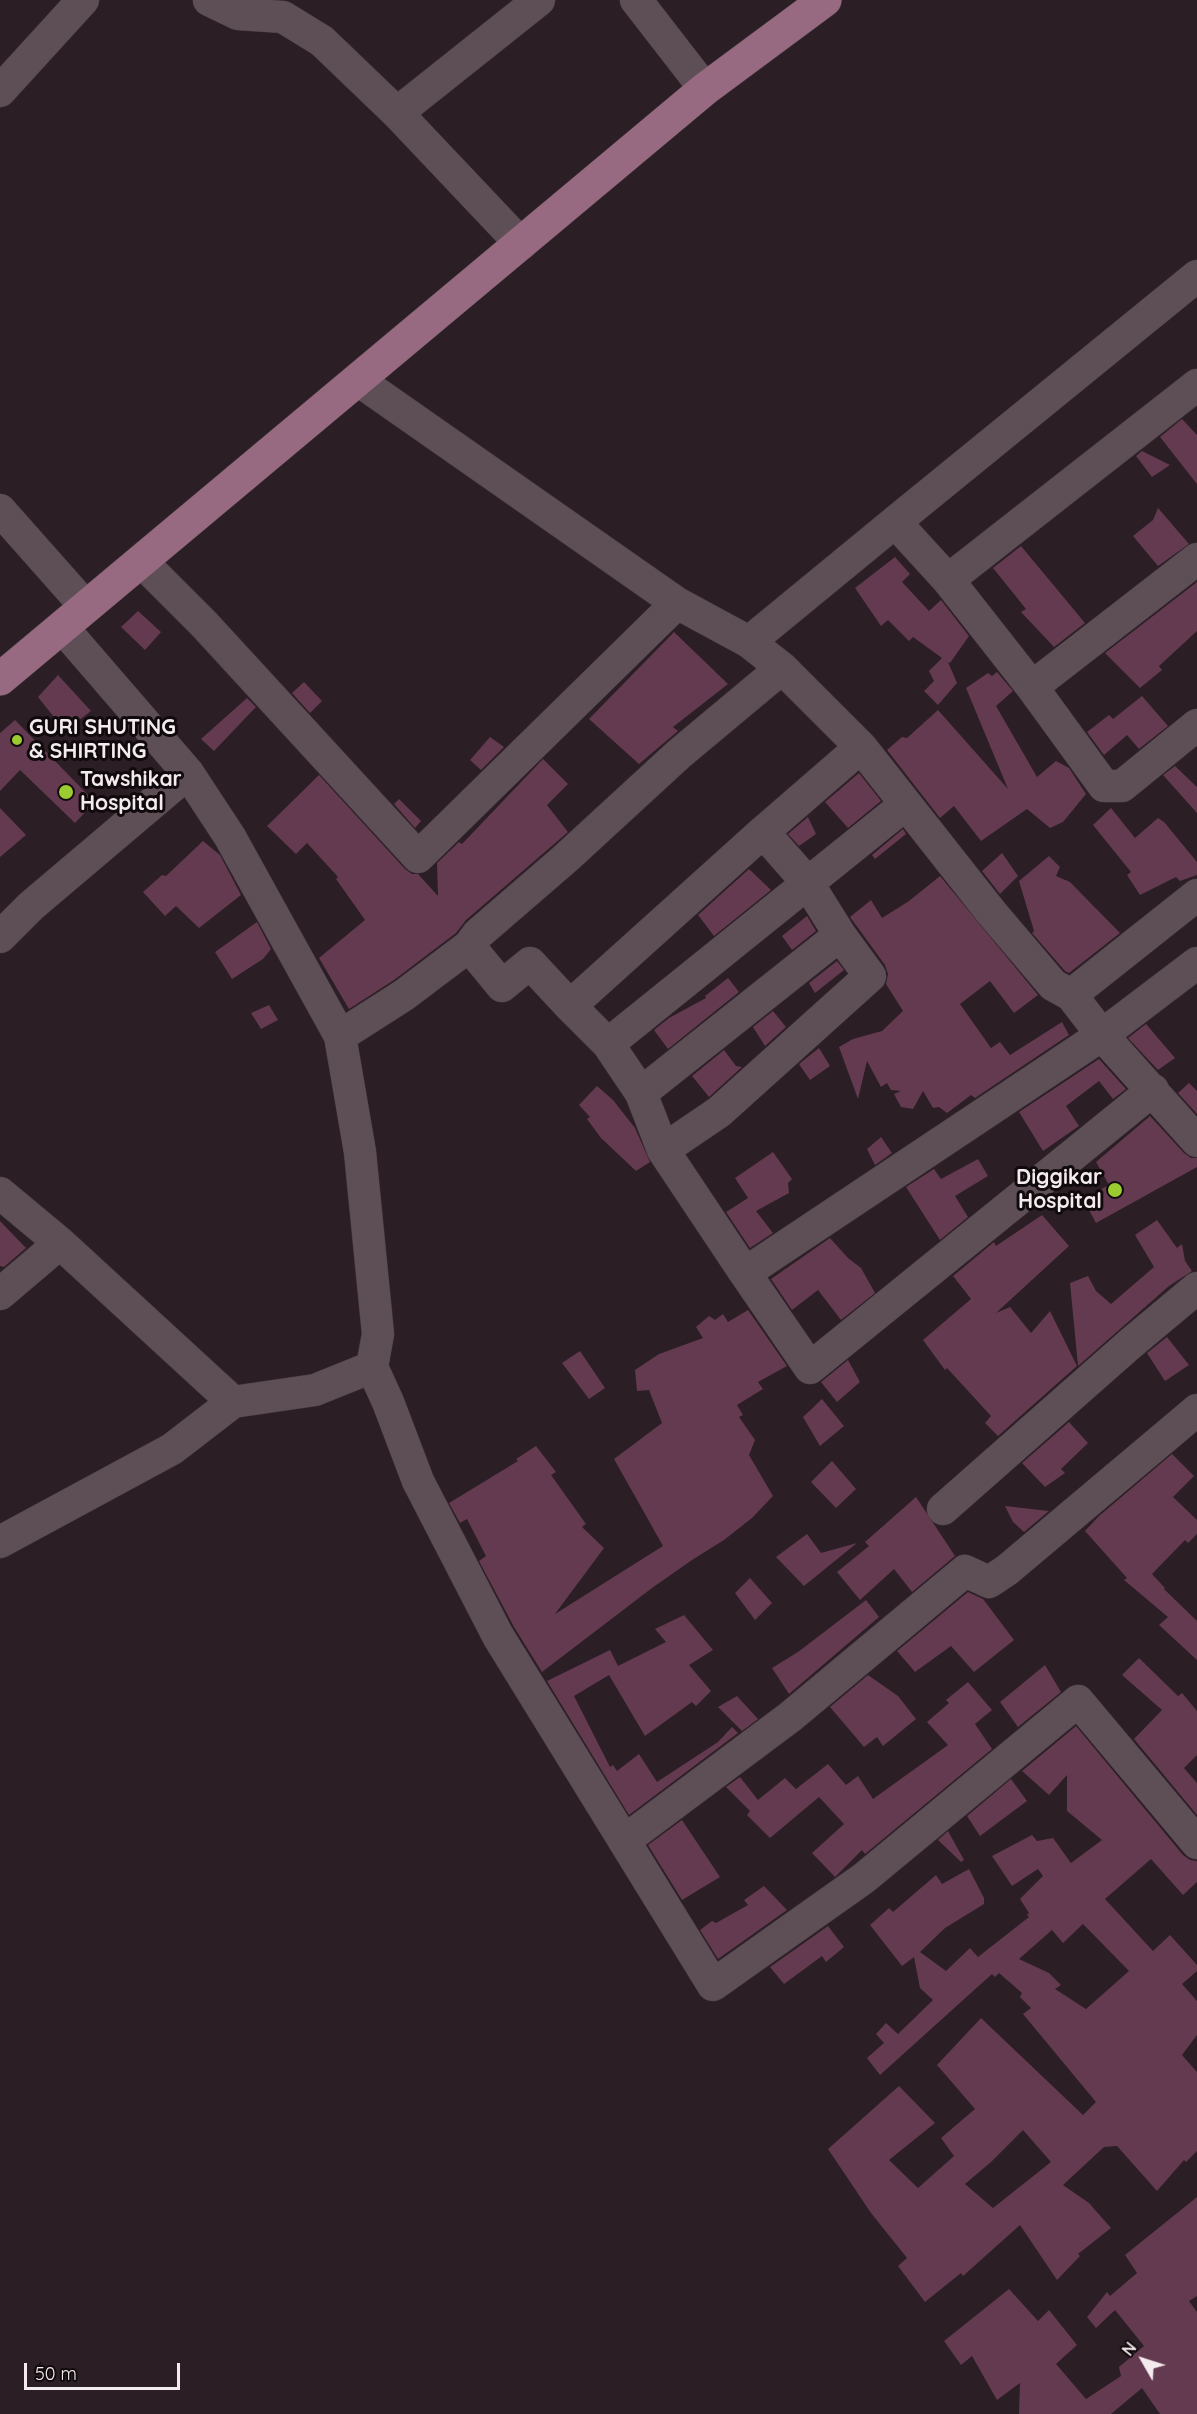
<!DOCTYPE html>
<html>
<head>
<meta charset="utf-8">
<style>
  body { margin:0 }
  #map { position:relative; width:1197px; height:2414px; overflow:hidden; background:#2b1e24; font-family:Quicksand,sans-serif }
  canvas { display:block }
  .north { position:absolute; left:1113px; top:2330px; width:60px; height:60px; -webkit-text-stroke:4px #100a0d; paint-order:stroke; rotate:309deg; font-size:16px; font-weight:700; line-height:24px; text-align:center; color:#f4ebef }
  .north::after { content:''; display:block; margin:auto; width:21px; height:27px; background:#f4ebef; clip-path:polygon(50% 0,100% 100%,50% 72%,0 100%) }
  .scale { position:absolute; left:24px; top:2363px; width:156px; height:27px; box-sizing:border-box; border:3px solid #f4ebef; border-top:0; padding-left:8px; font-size:18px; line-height:21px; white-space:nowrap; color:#f4ebef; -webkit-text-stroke:4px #100a0d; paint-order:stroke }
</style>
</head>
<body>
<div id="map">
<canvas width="1197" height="2414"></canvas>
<div class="north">N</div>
<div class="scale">50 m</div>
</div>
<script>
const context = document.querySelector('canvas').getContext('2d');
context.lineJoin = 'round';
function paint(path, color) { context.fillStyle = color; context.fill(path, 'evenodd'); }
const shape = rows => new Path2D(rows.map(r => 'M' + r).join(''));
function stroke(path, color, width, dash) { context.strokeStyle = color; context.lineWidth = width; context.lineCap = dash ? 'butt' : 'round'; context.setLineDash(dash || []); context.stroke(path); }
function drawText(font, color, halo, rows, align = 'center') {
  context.font = font + ' Quicksand,sans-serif'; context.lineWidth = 6; context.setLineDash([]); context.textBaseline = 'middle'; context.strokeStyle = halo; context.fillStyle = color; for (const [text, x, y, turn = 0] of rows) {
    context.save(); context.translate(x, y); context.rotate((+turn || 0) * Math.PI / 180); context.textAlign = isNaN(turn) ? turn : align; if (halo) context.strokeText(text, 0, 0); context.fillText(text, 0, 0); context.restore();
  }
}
paint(shape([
  [1182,419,1197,435,1197,484,1160,437],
  [1142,451,1170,465,1152,477,1136,456],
  [1158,508,1189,544,1158,566,1133,536,1153,520],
  [1021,546,1085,623,1054,647,1021,612,1026,609,993,568],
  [895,557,910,574,902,582,929,611,941,600,969,636,950,663,948,662,957,683,938,705,924,691,934,681,929,671,942,658,913,637,909,641,888,620,881,626,855,588],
  [1197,582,1197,631,1159,666,1162,670,1140,688,1105,653],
  [138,611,161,632,145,650,121,627],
  [674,632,728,684,673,727,678,731,639,764,589,719],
  [997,672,1013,691,996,706,1037,777,1056,761,1069,768,1086,794,1063,822,1050,828,1027,809,981,841,954,806,940,818,887,750,902,737,907,738,938,710,1008,789,966,688,988,673,992,676],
  [58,675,91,711,65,731,38,697],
  [304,682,322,701,310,713,292,693],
  [1142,696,1168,726,1139,749,1127,735,1104,755,1087,732,1109,715,1113,719],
  [247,698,256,707,214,751,201,739],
  [15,720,95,802,75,823,20,770,0,791,0,733],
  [490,737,504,747,481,770,470,760],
  [543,759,568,784,547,805,568,832,466,920,456,933,394,980,349,1009,319,958,365,920,336,879,338,877,307,843,296,854,267,826,319,775,405,869,412,874,418,874,438,896,437,863,459,842,462,844],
  [1175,766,1197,787,1197,813,1163,775],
  [859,773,881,801,848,828,825,802],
  [399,799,421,821,415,828,394,804],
  [0,808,26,835,0,857],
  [1111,808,1135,838,1158,818,1164,822,1197,862,1197,875,1180,881,1176,877,1140,895,1127,875,1131,872,1093,825],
  [808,817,816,834,799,846,788,834],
  [903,829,906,834,875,859,872,855],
  [203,841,220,855,241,895,199,928,176,906,165,916,143,892,162,875,166,876],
  [1002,853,1018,876,1000,894,982,871],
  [1049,856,1060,867,1056,876,1070,882,1120,933,1069,973,1065,971,1032,933,1034,931,1019,881],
  [749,869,771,890,714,936,698,915],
  [940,876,1038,995,1014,1013,990,981,960,1004,991,1048,1000,1042,1010,1055,1062,1022,1069,1035,975,1098,971,1095,947,1113,939,1107,933,1108,923,1091,913,1109,901,1107,894,1094,901,1091,891,1090,887,1083,881,1087,867,1061,858,1099,839,1047,853,1039,882,1031,903,1011,886,984,888,974,885,965,850,917,871,900,882,918,909,901],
  [807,916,816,931,792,950,782,936],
  [257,922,271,949,263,959,232,979,215,952],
  [837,961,844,970,815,993,809,983],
  [728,978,739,992,668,1049,654,1030,669,1018,706,998,705,996],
  [269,1005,278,1020,261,1029,251,1013],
  [773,1011,786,1027,765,1046,753,1027],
  [1146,1024,1175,1058,1158,1070,1128,1038],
  [819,1048,830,1066,810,1080,799,1064],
  [724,1050,736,1066,742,1067,709,1097,692,1076],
  [1099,1059,1126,1089,1113,1099,1099,1081,1066,1106,1079,1126,1043,1151,1019,1112],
  [1189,1083,1197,1091,1197,1114,1178,1093],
  [597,1086,613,1100,635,1128,650,1162,636,1171,601,1138,587,1119,590,1117,579,1105],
  [1150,1116,1184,1153,1191,1158,1197,1158,1197,1167,1096,1223,1083,1199,1109,1185,1096,1162],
  [881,1137,892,1153,875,1165,867,1149],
  [773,1152,792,1179,788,1183,789,1193,756,1211,773,1233,750,1248,726,1212,748,1198,735,1178],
  [978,1159,988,1176,955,1196,968,1217,940,1240,906,1187,934,1169,941,1179],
  [1042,1215,1069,1246,996,1313,1010,1307,1031,1333,1050,1311,1077,1366,998,1436,985,1423,991,1416,947,1368,945,1370,923,1340,971,1299,953,1276,994,1242,996,1246],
  [1157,1220,1177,1248,1182,1244,1185,1261,1192,1271,1169,1286,1078,1366,1070,1283,1088,1276,1096,1291,1111,1304,1154,1267,1135,1235],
  [0,1221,26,1248,4,1267,0,1266],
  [830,1238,848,1258,861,1268,875,1293,841,1320,818,1290,792,1310,771,1279],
  [748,1310,787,1366,758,1382,763,1389,737,1405,743,1415,739,1417,755,1440,749,1455,773,1496,752,1518,724,1540,692,1560,652,1588,542,1672,514,1627,479,1561,486,1556,467,1519,460,1523,449,1503,518,1461,516,1459,536,1446,556,1472,551,1475,586,1524,582,1527,604,1548,555,1614,663,1546,614,1459,662,1423,649,1390,637,1391,635,1370,659,1354,703,1338,696,1327,709,1316,715,1320,723,1314,728,1322],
  [1167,1337,1189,1365,1165,1381,1147,1353],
  [580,1351,605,1388,589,1399,562,1363],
  [848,1360,860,1382,837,1402,821,1382],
  [822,1399,844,1426,820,1446,803,1417],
  [1069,1422,1088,1443,1061,1469,1065,1473,1045,1487,1022,1463],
  [1172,1454,1194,1476,1173,1497,1197,1520,1197,1534,1188,1543,1185,1540,1152,1574,1165,1588,1164,1589,1197,1621,1197,1660,1159,1625,1168,1617,1124,1580,1127,1578,1085,1531,1099,1516],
  [832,1461,856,1489,836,1508,811,1482],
  [916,1497,955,1556,912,1592,894,1569,860,1600,837,1572,869,1546,865,1542],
  [1005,1506,1049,1511,1024,1532,1013,1522],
  [807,1534,821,1553,857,1543,804,1586,776,1557],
  [750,1578,772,1603,755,1620,735,1593],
  [968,1592,983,1599,1014,1640,974,1672,951,1646,915,1672,897,1651],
  [866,1600,879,1617,789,1694,772,1668,798,1652],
  [684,1615,713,1650,689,1665,711,1691,696,1706,692,1702,645,1736,609,1675,574,1696,610,1767,613,1765,617,1771,639,1754,657,1782,718,1742,732,1727,738,1733,629,1815,547,1681,610,1650,618,1666,666,1642,655,1629],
  [1139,1658,1178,1696,1182,1693,1197,1711,1197,1755,1184,1768,1197,1783,1197,1815,1134,1739,1162,1710,1122,1675],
  [1045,1665,1061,1692,1018,1727,1000,1702],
  [868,1675,898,1696,916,1719,883,1746,877,1737,864,1747,830,1707],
  [968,1682,992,1710,975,1724,992,1749,865,1854,862,1850,835,1877,812,1853,844,1824,819,1797,770,1838,747,1815,750,1811,726,1787,740,1777,758,1800,785,1778,796,1789,828,1764,846,1785,858,1776,873,1799,948,1745,927,1722,949,1703,946,1700],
  [737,1696,758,1719,742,1731,718,1707],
  [1076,1726,1183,1855,1190,1860,1197,1861,1197,1882,1183,1895,1151,1859,1105,1899,1153,1951,1170,1935,1197,1965,1197,1971,1182,1984,1197,2001,1197,2035,1182,2055,1197,2072,1197,2151,1186,2162,1184,2160,1157,2191,1117,2146,1104,2147,1063,2185,1089,2203,1111,2228,1078,2254,1080,2256,1057,2280,1020,2225,963,2276,961,2273,925,2302,898,2266,907,2258,871,2213,828,2149,899,2086,935,2123,889,2160,918,2188,954,2156,941,2138,975,2109,937,2065,981,2018,1083,2115,1096,2102,1023,2014,1031,2008,1020,1997,1022,1993,999,1973,995,1977,992,1974,880,2075,867,2058,884,2043,876,2034,886,2023,898,2034,933,2000,920,1988,914,1957,902,1966,870,1925,889,1908,893,1912,936,1875,942,1884,969,1869,984,1898,984,1904,945,1928,920,1952,946,1971,970,1948,978,1957,1029,1917,1027,1915,1029,1913,1020,1899,1043,1876,1038,1869,1012,1886,992,1856,1032,1835,1037,1841,1053,1838,1071,1863,1102,1840,1067,1811,1067,1775,1049,1795,1022,1771],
  [1083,1924,1129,1971,1086,2009,1055,1989,1061,1985,1049,1973,1019,1959,1052,1930,1063,1943],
  [1023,2130,1051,2162,993,2208,965,2184,991,2162],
  [1011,1779,1027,1801,980,1836,967,1816],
  [682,1820,720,1877,682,1900,648,1845],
  [948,1831,964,1860,961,1862,938,1840],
  [764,1886,787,1910,718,1959,700,1930,712,1921,716,1923,748,1905,744,1900],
  [828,1926,844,1947,826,1962,822,1956,784,1984,770,1967],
  [1197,2197,1197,2296,1189,2301,1197,2312,1197,2414,1160,2414,1142,2388,1111,2414,1019,2414,1020,2383,997,2400,972,2356,961,2365,944,2341,1009,2289,1038,2321,1049,2310,1077,2345,1056,2364,1086,2399,1121,2376,1119,2367,1144,2346,1115,2310,1096,2328,1087,2317,1107,2292,1110,2296,1137,2273,1125,2255]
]), '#643a50');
const minor = shape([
  [209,0,238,14,283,17,322,41,397,113,521,244],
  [636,0,705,89],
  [0,91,83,0],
  [397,113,539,0],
  [1197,276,895,522,948,580,1032,687,1104,786,1122,786,1197,725],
  [358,380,677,603,749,642,782,668,861,747,991,912,1053,985,1071,995,1102,1035,1197,1141],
  [0,510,86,607],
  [141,561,204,624,418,857,677,603],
  [948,580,1197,385],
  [62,627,188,773,230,837,340,1036,360,1152,378,1334,372,1367,388,1402,418,1481,498,1636,713,1985,864,1878,1078,1701,1197,1843],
  [749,642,895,522],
  [1032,687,1197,559],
  [763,832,570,1006,608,1044,906,804],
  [0,937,31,906,188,773],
  [469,946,502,986,530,963,570,1006],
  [1071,995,1197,895],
  [340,1036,404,995,469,946,478,934,566,858,679,754,782,668],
  [608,1044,641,1093,663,1150],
  [1153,1090,810,1368,745,1273,1102,1035,1197,963],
  [641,1093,840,935],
  [0,1193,60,1243,233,1402],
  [745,1273,663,1150,719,1112,870,976,840,935,807,882,763,832,861,747],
  [0,1294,60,1243],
  [943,1509,1130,1344,1197,1288],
  [0,1542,172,1449,233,1402,315,1390,372,1367],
  [624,1841,790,1717,965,1571,989,1582,1007,1570,1197,1410]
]);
const major = shape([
  [0,679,705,89,825,0]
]);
stroke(minor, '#443a3f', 33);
stroke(major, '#443a3f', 34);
stroke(minor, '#5e4f56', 32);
stroke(major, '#986a81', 33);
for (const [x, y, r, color] of [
  [17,740,6,"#9cca31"],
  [66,792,8,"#9cca31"],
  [1115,1190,8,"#9cca31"]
]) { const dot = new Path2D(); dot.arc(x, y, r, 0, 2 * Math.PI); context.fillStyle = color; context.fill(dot); stroke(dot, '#100a0d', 2); }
drawText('bold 21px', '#f4ebef', '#100a0d', [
  ["GURI SHUTING",29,728],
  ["& SHIRTING",29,752],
  ["Tawshikar",80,780],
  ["Hospital",80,804],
  ["Diggikar",1102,1178,"right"],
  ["Hospital",1102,1202,"right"]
], 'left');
</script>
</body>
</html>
